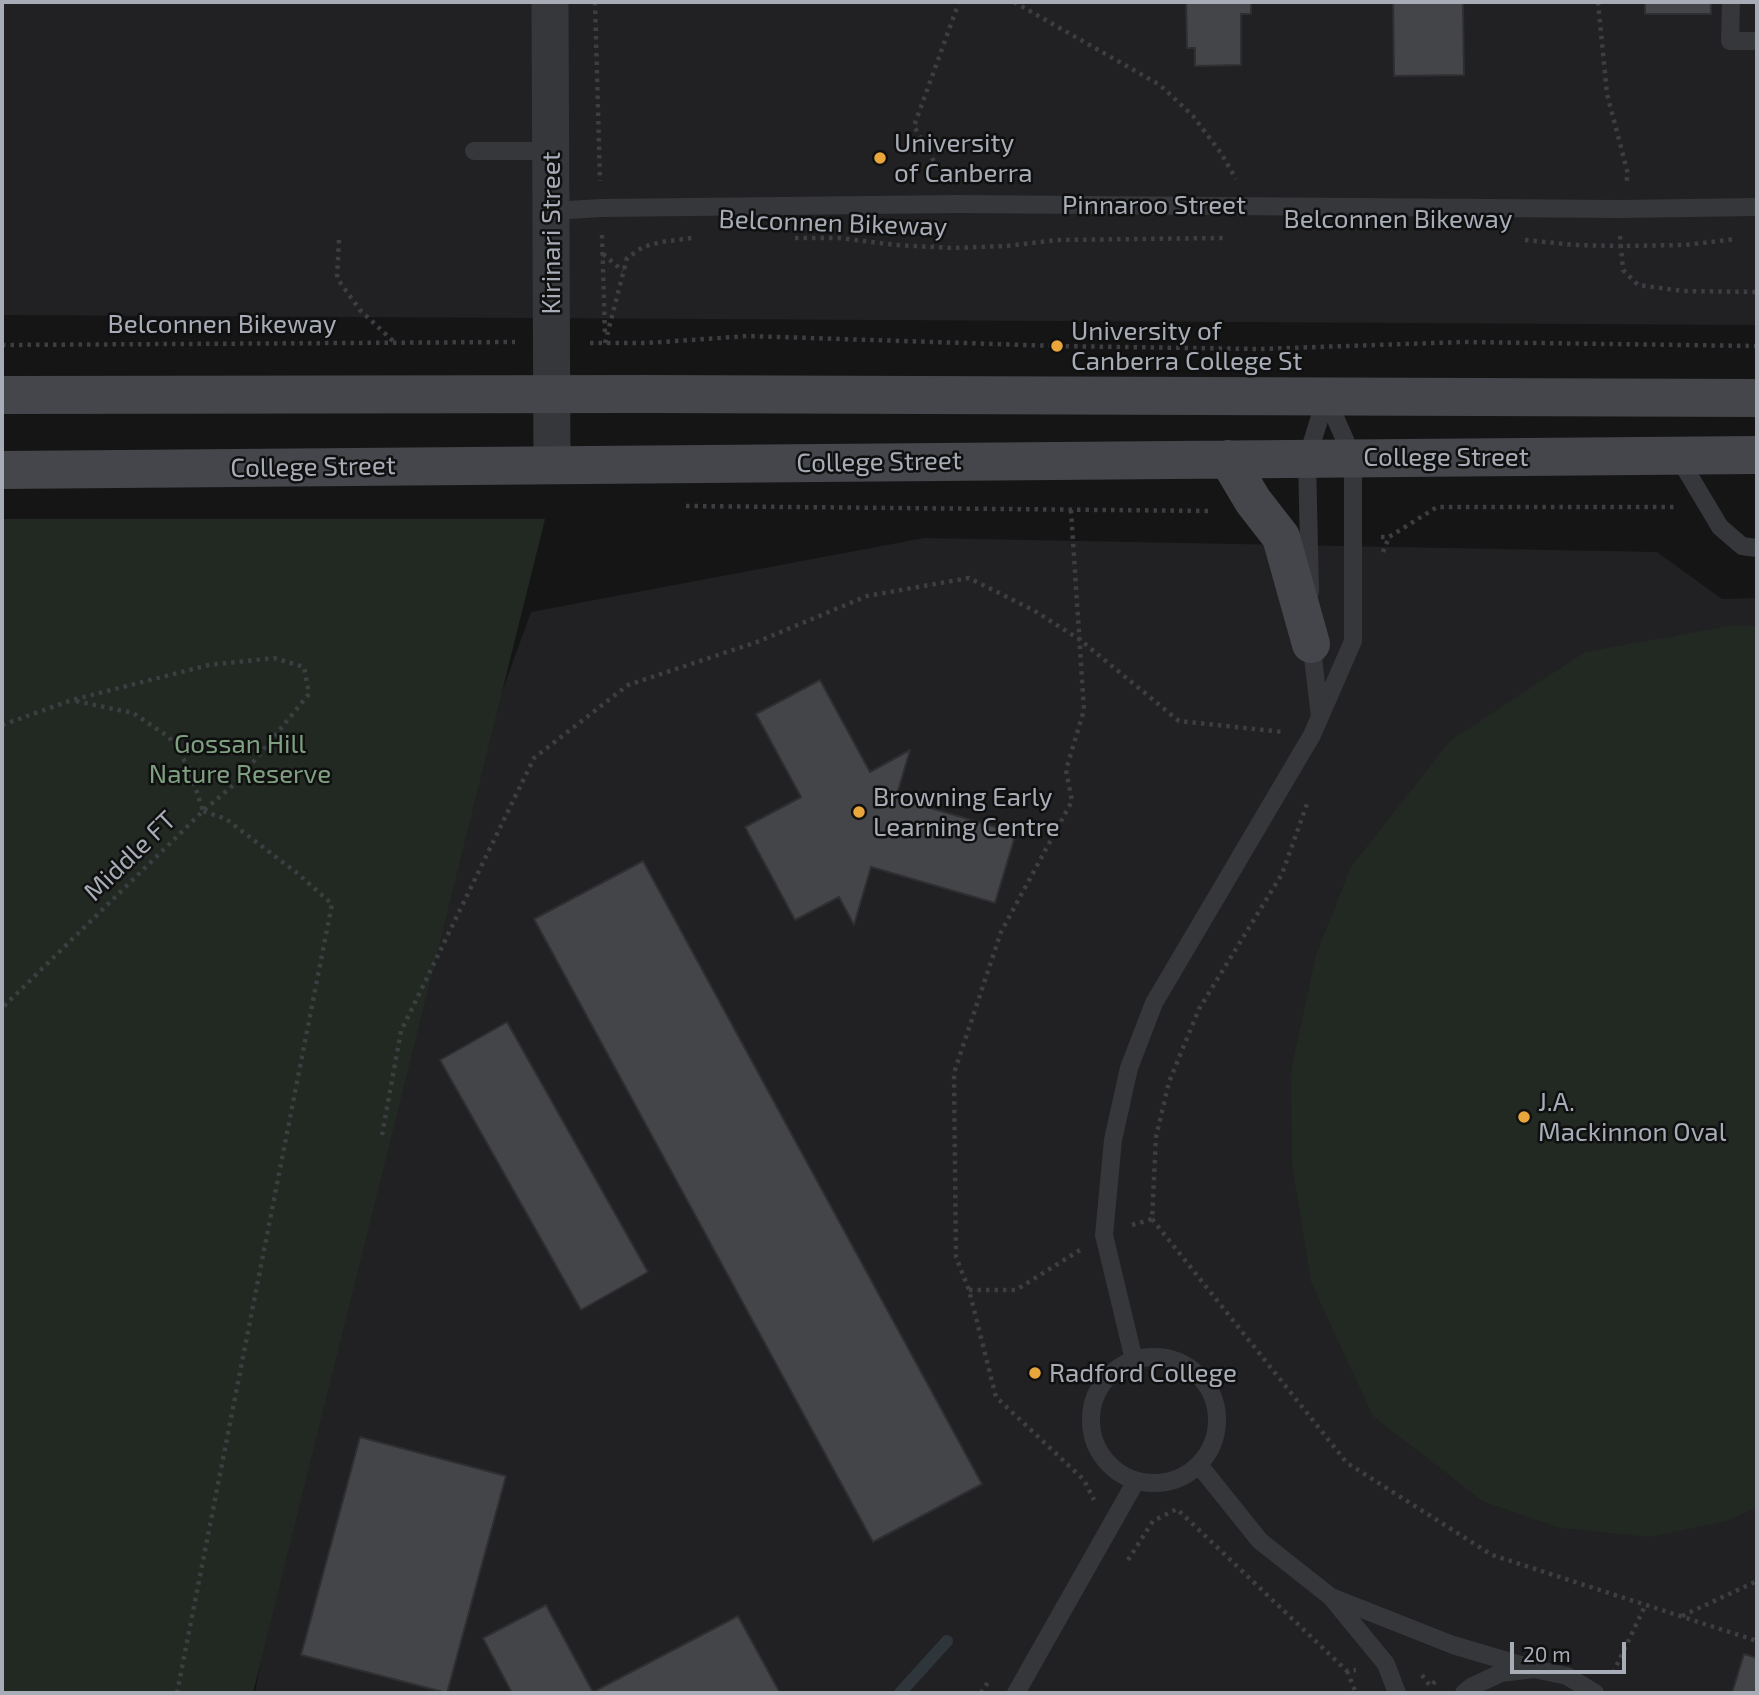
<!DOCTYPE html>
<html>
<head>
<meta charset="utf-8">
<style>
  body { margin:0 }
  #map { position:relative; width:1759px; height:1695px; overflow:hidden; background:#151516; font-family:"Exo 2",sans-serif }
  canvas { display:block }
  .frame { position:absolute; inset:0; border:4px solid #a7acb6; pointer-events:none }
  .scale { position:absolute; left:1510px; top:1642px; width:116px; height:32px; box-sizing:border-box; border:4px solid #a7acb6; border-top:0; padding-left:9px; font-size:21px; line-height:24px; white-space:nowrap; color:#a7acb6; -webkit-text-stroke:5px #101011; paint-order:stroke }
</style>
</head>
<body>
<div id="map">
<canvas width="1759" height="1695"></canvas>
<div class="frame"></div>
<div class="scale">20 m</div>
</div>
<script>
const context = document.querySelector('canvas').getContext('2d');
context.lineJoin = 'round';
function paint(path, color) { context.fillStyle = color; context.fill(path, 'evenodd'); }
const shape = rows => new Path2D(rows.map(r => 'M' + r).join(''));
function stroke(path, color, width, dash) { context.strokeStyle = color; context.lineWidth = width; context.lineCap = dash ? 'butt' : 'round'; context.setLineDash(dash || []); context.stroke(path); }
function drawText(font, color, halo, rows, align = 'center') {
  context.font = font + ' "Exo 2",sans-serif'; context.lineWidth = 5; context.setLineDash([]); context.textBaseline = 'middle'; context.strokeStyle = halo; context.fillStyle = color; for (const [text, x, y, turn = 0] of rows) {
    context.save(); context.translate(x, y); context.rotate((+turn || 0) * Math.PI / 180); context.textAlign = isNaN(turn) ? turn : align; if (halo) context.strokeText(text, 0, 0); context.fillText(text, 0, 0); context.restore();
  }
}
paint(shape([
  [2,2,1757,2,1757,325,2,315],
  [924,538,1657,552,1722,599,1757,598,1757,1693,255,1693,370,1053,531,612]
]), '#212123');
paint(shape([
  [2,519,545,519,253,1693,2,1693],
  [1734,625,1757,626,1757,1507,1727,1521,1648,1537,1561,1528,1484,1502,1373,1416,1311,1282,1292,1164,1291,1071,1316,955,1351,867,1451,740,1585,652]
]), '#212922');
stroke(shape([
  [900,1693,947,1641]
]), '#2e363c', 12);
const building = shape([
  [1186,2,1251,2,1251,14,1241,14,1241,65,1195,66,1195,48,1187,48,1186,2],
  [1393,2,1463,2,1464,75,1394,76,1393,2],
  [1645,2,1711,2,1711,14,1645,14,1645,2],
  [820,680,870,772,910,750,896,798,1016,833,995,903,871,867,854,925,839,897,795,920,745,827,801,797,756,714,820,680],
  [643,861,982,1484,873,1542,534,919,643,861],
  [507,1022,648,1272,581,1310,440,1060,507,1022],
  [360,1437,506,1476,447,1693,301,1655,360,1437],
  [546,1605,593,1692,738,1616,780,1693,512,1693,483,1638,546,1605],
  [1744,1654,1757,1658,1757,1693,1732,1693,1744,1654]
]);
paint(building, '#444549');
stroke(building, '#2f2f32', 2);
stroke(shape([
  [595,2,600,181],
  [1014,2,1160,85,1193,116,1221,153,1236,179],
  [1598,2,1607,94,1628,174,1626,183],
  [942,176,914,126,959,2],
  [602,235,605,335],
  [1620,236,1623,270,1638,285,1683,291,1757,292],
  [795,238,839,238,896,245,952,248,1006,246,1057,240,1223,238],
  [339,240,337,278,360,310,394,342],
  [1525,240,1575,245,1620,246,1685,245,1736,239],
  [603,254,623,271],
  [590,343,647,343,748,336,1057,346,1259,349,1463,342,1757,346],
  [605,343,627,258,643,247,661,242,692,238],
  [2,345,515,342],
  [686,506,1212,511],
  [1071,510,1084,710,1066,770,1072,801,1001,932,954,1073,956,1257,969,1290,996,1397,1084,1480,1094,1500],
  [1381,537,1389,537,1437,507,1675,507],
  [1383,552,1389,537],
  [76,701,133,713,169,737,189,768,203,811],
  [2,725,72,700,209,665,274,658,304,667,309,694,236,783,203,811,2,1008],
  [382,1135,401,1031,534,758,628,685,757,642,867,596,969,578,1033,610,1079,639,1179,721,1283,732],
  [1152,1219,1347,1463,1492,1555,1757,1641],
  [1132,1225,1152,1219,1156,1137,1169,1082,1199,1009,1282,874,1307,804],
  [969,1290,1016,1290,1080,1250],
  [1128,1560,1153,1521,1177,1509,1347,1671,1356,1670],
  [1682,1616,1757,1581],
  [1347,1671,1356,1693],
  [1613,1673,1646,1604],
  [1422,1675,1430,1686,1437,1680],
  [177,1693,332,904,297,873,226,819,203,811],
  [981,1693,988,1682]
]), '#3c3e42', 4.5, [3.5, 5]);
stroke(shape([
  [1731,2,1730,41,1757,41],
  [474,151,551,151],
  [551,211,601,208,958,204,1620,209,1757,207],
  [1677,455,1720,527,1742,546,1757,548],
  [1310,592,1307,459,1326,397],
  [1311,641,1320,717],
  '1091 1420a63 63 0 1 1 126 0a63 63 0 1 1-126 0Z',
  [1134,1360,1104,1235,1113,1140,1129,1068,1154,1003,1312,735,1353,641,1353,458,1326,397],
  [1199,1465,1260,1541,1331,1597,1386,1664,1397,1693],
  [1334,1598,1453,1645,1534,1669],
  [1016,1693,1136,1481],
  [1464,1693,1471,1687,1501,1673,1534,1669,1567,1676,1595,1693]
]), '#36373b', 18);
stroke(shape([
  [550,2,552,465]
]), '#36373b', 37);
stroke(shape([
  [2,395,647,394,1757,398],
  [1228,459,1253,501,1281,537,1311,644],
  [2,470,1757,455]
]), '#44464b', 38);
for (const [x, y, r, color] of [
  [880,158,7,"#e8a63b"],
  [1057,346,7,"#e8a63b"],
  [859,812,7,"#e8a63b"],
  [1524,1117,7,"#e8a63b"],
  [1035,1373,7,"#e8a63b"]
]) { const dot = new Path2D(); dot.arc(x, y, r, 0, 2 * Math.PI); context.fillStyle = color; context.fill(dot); stroke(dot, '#101011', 2.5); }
drawText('26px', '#a7acb6', '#101011', [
  ["University",894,143],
  ["of Canberra",894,173],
  ["University of",1071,331],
  ["Canberra College St",1071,361],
  ["Browning Early",873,797],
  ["Learning Centre",873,827],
  ["J.A.",1538,1102],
  ["Mackinnon Oval",1538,1132],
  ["Radford College",1049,1373]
], 'left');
drawText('26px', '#a7acb6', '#101011', [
  ["Pinnaroo Street",1154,205],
  ["Belconnen Bikeway",1398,219],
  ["Belconnen Bikeway",833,223,2],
  ["Kirinari Street",551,233,-90],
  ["Belconnen Bikeway",222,324],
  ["College Street",1446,457],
  ["College Street",879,462,-1],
  ["College Street",313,467,-1],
  ["Middle FT",130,856,-44]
]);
drawText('26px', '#7fa080', '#101011', [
  ["Gossan Hill",240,744],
  ["Nature Reserve",240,774]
]);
</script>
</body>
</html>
